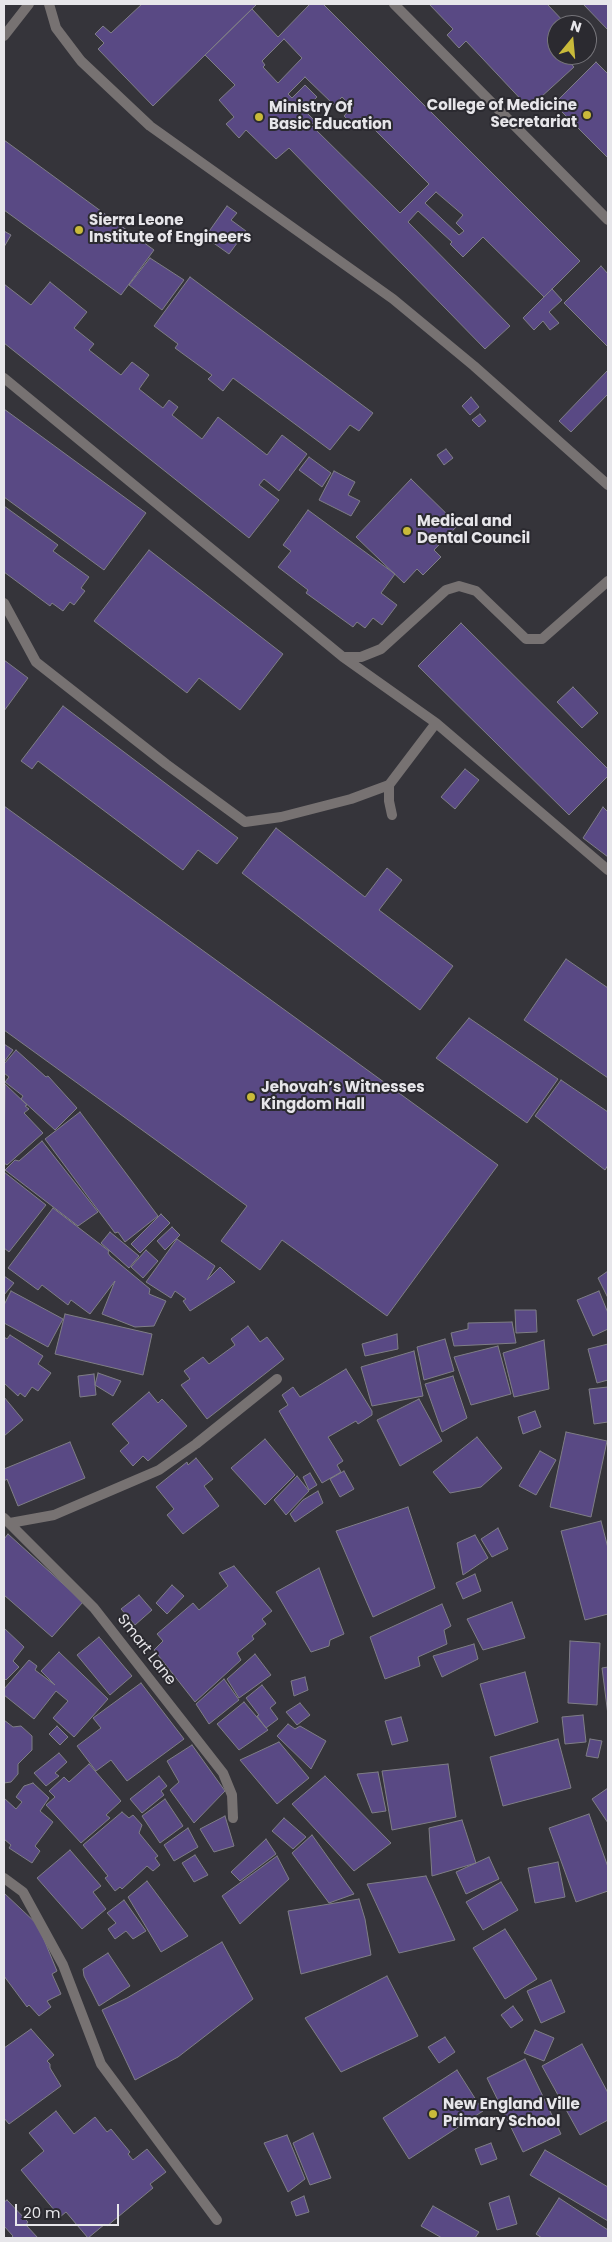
<!DOCTYPE html>
<html>
<head>
<meta charset="utf-8">
<style>
  body { margin:0 }
  #map { position:relative; width:612px; height:2242px; overflow:hidden; background:#35343a; font-family:Poppins,sans-serif }
  canvas { display:block }
  .frame { position:absolute; inset:0; border:5px solid #e7e6ea; pointer-events:none }
  .north { position:absolute; left:547px; top:15px; width:50px; height:50px; box-sizing:border-box; background:#2b2a30; border:1px solid #76757a; border-radius:50%; rotate:17deg; font-size:14px; font-weight:700; line-height:20px; text-align:center; color:#e7e6ea }
  .north::after { content:''; display:block; margin:auto; width:18px; height:22px; background:#c9ba3a; clip-path:polygon(50% 0,100% 100%,50% 72%,0 100%) }
  .scale { position:absolute; left:15px; top:2204px; width:104px; height:22px; box-sizing:border-box; border:2px solid #e7e6ea; border-top:0; padding-left:6px; font-size:15px; line-height:18px; white-space:nowrap; color:#e7e6ea; -webkit-text-stroke:4px #2b2a30; paint-order:stroke }
</style>
</head>
<body>
<div id="map">
<canvas width="612" height="2242"></canvas>
<div class="frame"></div>
<div class="north">N</div>
<div class="scale">20 m</div>
</div>
<script>
const context = document.querySelector('canvas').getContext('2d');
context.lineJoin = 'round';
function paint(path, color) { context.fillStyle = color; context.fill(path, 'evenodd'); }
const shape = rows => new Path2D(rows.map(r => 'M' + r).join(''));
function stroke(path, color, width, dash) { context.strokeStyle = color; context.lineWidth = width; context.lineCap = dash ? 'butt' : 'round'; context.setLineDash(dash || []); context.stroke(path); }
function drawText(font, color, halo, rows, align = 'center') {
  context.font = font + ' Poppins,sans-serif'; context.lineWidth = 4; context.setLineDash([]); context.textBaseline = 'middle'; context.strokeStyle = halo; context.fillStyle = color; for (const [text, x, y, turn = 0] of rows) {
    context.save(); context.translate(x, y); context.rotate((+turn || 0) * Math.PI / 180); context.textAlign = isNaN(turn) ? turn : align; if (halo) context.strokeText(text, 0, 0); context.fillText(text, 0, 0); context.restore();
  }
}
const building = shape([
  [142,4,257,4,153,106,98,49,104,43,95,34,103,26,111,33,142,4],
  [307,4,323,4,580,261,544,297,483,237,463,257,450,244,452,242,418,211,408,222,510,326,485,349,289,148,276,159,246,130,239,138,226,124,234,117,219,100,235,85,205,55,252,9,278,37,309,5,307,4],
  [284,39,302,58,278,83,263,67,265,65,262,61,284,39],
  [305,77,334,105,342,97,352,107,344,116,353,125,362,117,429,184,400,213,311,125,315,121,304,110,317,97,305,85,292,98,288,94,305,77],
  [436,192,463,215,456,223,464,231,459,235,425,203,436,192],
  [429,4,547,4,567,25,557,25,557,55,563,55,574,67,529,108,466,41,459,48,447,35,453,29,429,4],
  [583,4,608,4,608,30,583,4],
  [596,62,608,74,608,158,554,104,596,62],
  [4,140,154,250,121,295,4,210,4,140],
  [227,206,237,213,231,220,246,231,229,254,205,237,227,206],
  [4,231,11,235,4,247,4,231],
  [150,258,184,280,162,310,129,285,150,258],
  [601,266,608,274,608,347,564,303,601,266],
  [190,277,373,413,359,431,350,425,330,450,233,378,223,391,208,379,212,375,175,348,178,344,154,326,190,277],
  [50,282,87,312,74,328,94,344,89,350,121,375,132,362,149,375,139,389,163,408,169,400,178,407,172,415,202,439,218,417,267,455,282,435,307,454,279,491,264,479,259,485,279,500,249,538,4,343,4,284,31,305,50,282],
  [552,289,562,300,549,312,559,323,550,330,543,321,534,330,523,318,552,289],
  [608,370,608,394,571,432,559,421,608,370],
  [471,397,479,407,470,415,462,406,471,397],
  [4,409,146,513,104,570,4,497,4,409],
  [480,414,486,421,479,427,472,420,480,414],
  [446,449,453,458,444,465,437,455,446,449],
  [309,457,331,473,322,487,299,470,309,457],
  [334,471,355,482,348,495,360,501,351,516,319,500,334,471],
  [411,479,458,525,434,550,441,557,423,575,417,569,404,583,356,537,411,479],
  [4,506,58,545,53,551,89,577,81,588,85,591,74,605,70,602,63,611,52,603,50,606,4,572,4,506],
  [308,510,395,574,381,593,397,605,382,625,373,618,365,628,357,622,353,627,306,593,308,590,278,567,291,551,283,545,308,510],
  [149,550,283,654,240,710,199,678,187,693,94,621,149,550],
  [461,623,608,769,608,776,569,815,418,666,461,623],
  [4,660,28,678,4,711,4,660],
  [573,687,598,713,582,728,557,702,573,687],
  [63,706,238,838,217,864,198,850,183,870,38,761,32,769,21,761,63,706],
  [465,769,479,780,455,809,441,797,465,769],
  [4,806,498,1165,387,1316,282,1240,260,1270,221,1241,247,1206,4,1030,4,806],
  [603,807,608,812,608,857,583,838,603,807],
  [276,828,365,897,387,868,402,880,379,910,453,966,420,1010,242,873,276,828],
  [566,959,608,988,608,1078,524,1020,566,959],
  [469,1018,558,1079,527,1123,436,1058,469,1018],
  [4,1044,13,1050,4,1062,4,1044],
  [16,1050,46,1077,48,1076,77,1108,55,1130,21,1099,23,1096,5,1082,9,1077,4,1073,4,1064,16,1050],
  [561,1080,608,1112,608,1165,605,1170,535,1116,561,1080],
  [5,1084,27,1105,25,1106,29,1109,24,1113,43,1133,7,1165,4,1163,5,1084],
  [80,1112,158,1216,125,1242,118,1232,115,1233,45,1139,80,1112],
  [42,1141,98,1212,78,1226,5,1170,15,1160,19,1161,42,1141],
  [4,1172,46,1205,9,1252,4,1248,4,1172],
  [53,1208,109,1251,108,1253,110,1256,150,1289,149,1294,166,1301,154,1326,135,1327,102,1314,115,1281,90,1314,71,1300,68,1305,42,1285,38,1290,8,1268,53,1208],
  [161,1214,170,1223,140,1253,131,1244,161,1214],
  [172,1227,180,1235,165,1250,157,1241,172,1227],
  [110,1232,139,1256,129,1268,101,1243,110,1232],
  [177,1239,215,1266,207,1280,220,1267,235,1282,190,1311,183,1301,186,1299,175,1291,171,1298,146,1282,177,1239],
  [146,1250,158,1261,143,1278,131,1267,146,1250],
  [608,1271,608,1298,598,1278,608,1271],
  [4,1276,14,1283,4,1295,4,1276],
  [11,1291,63,1319,48,1347,4,1323,4,1305,11,1291],
  [599,1291,608,1313,608,1329,593,1336,577,1300,599,1291],
  [515,1310,536,1310,537,1332,516,1333,515,1310],
  [65,1314,152,1334,143,1375,55,1354,65,1314],
  [512,1322,516,1343,454,1346,451,1333,468,1329,468,1323,512,1322],
  [248,1326,260,1342,267,1337,284,1359,207,1419,181,1385,190,1379,184,1371,203,1357,209,1364,235,1345,231,1339,248,1326],
  [397,1334,398,1349,365,1356,362,1344,397,1334],
  [10,1335,43,1356,38,1364,51,1373,38,1391,32,1387,25,1397,20,1393,18,1396,4,1383,4,1337,7,1339,10,1335],
  [445,1339,454,1371,424,1380,417,1347,445,1339],
  [544,1340,549,1389,514,1397,503,1353,544,1340],
  [608,1344,608,1380,597,1383,588,1349,608,1344],
  [498,1346,511,1394,471,1405,454,1357,498,1346],
  [414,1351,423,1396,372,1406,361,1367,414,1351],
  [346,1369,372,1411,372,1415,358,1424,356,1421,328,1437,343,1461,337,1465,341,1472,322,1483,279,1411,288,1405,282,1395,293,1387,300,1397,346,1369],
  [98,1373,121,1381,113,1396,95,1385,98,1373],
  [94,1374,96,1395,80,1397,78,1376,94,1374],
  [453,1376,467,1418,442,1432,425,1384,453,1376],
  [608,1387,608,1422,594,1424,589,1389,608,1387],
  [149,1392,158,1403,162,1399,187,1426,148,1461,143,1456,133,1466,120,1451,129,1443,112,1424,149,1392],
  [4,1397,23,1420,4,1436,4,1397],
  [419,1399,442,1441,400,1466,377,1420,419,1399],
  [535,1411,541,1427,523,1434,518,1417,535,1411],
  [566,1432,607,1441,591,1517,550,1507,566,1432],
  [477,1437,502,1468,481,1487,450,1493,433,1472,477,1437],
  [265,1439,295,1475,265,1505,231,1468,265,1439],
  [70,1442,85,1478,18,1506,7,1479,4,1481,4,1469,70,1442],
  [540,1451,556,1460,536,1495,519,1486,540,1451],
  [196,1458,213,1479,204,1486,219,1506,183,1534,167,1515,174,1509,156,1487,187,1462,188,1465,196,1458],
  [344,1471,354,1489,340,1497,330,1479,344,1471],
  [310,1473,317,1485,309,1490,303,1477,310,1473],
  [297,1476,309,1491,286,1515,274,1500,297,1476],
  [318,1491,323,1503,295,1522,290,1514,303,1500,318,1491],
  [408,1507,435,1588,373,1617,336,1531,408,1507],
  [601,1521,608,1548,608,1614,585,1620,561,1531,601,1521],
  [498,1528,508,1549,492,1557,481,1539,498,1528],
  [8,1534,83,1602,52,1637,4,1595,4,1539,8,1534],
  [475,1535,488,1558,463,1575,457,1543,475,1535],
  [234,1566,272,1611,262,1619,266,1624,252,1636,254,1639,237,1653,241,1660,195,1702,154,1650,163,1641,157,1634,193,1603,199,1610,228,1586,219,1573,234,1566],
  [319,1568,344,1634,330,1640,329,1646,311,1652,276,1592,319,1568],
  [475,1574,481,1591,463,1599,456,1583,475,1574],
  [172,1585,184,1596,167,1614,156,1603,172,1585],
  [139,1595,152,1610,135,1625,121,1609,139,1595],
  [512,1602,525,1638,483,1650,467,1619,512,1602],
  [442,1604,451,1626,444,1630,447,1644,418,1657,420,1666,385,1679,370,1637,442,1604],
  [4,1628,24,1647,13,1661,19,1667,6,1680,4,1678,4,1628],
  [99,1637,132,1676,110,1695,77,1655,99,1637],
  [570,1641,600,1643,597,1705,568,1703,570,1641],
  [474,1644,478,1659,442,1677,433,1656,474,1644],
  [59,1652,108,1699,74,1737,53,1718,68,1701,56,1691,34,1719,4,1695,4,1689,29,1660,37,1666,35,1670,55,1685,41,1671,59,1652],
  [255,1654,271,1675,239,1698,227,1679,255,1654],
  [608,1667,608,1715,602,1668,608,1667],
  [525,1672,538,1722,495,1736,480,1684,525,1672],
  [305,1677,308,1690,294,1696,291,1681,305,1677],
  [224,1679,239,1700,209,1724,196,1704,224,1679],
  [141,1683,184,1739,127,1781,111,1760,96,1771,77,1746,101,1728,93,1718,141,1683],
  [262,1685,276,1703,270,1708,278,1719,266,1728,257,1716,259,1715,246,1698,262,1685],
  [244,1702,268,1730,239,1750,217,1724,244,1702],
  [300,1703,310,1715,297,1725,286,1712,300,1703],
  [583,1715,586,1742,565,1744,562,1717,583,1715],
  [401,1717,408,1741,392,1745,385,1721,401,1717],
  [4,1720,13,1727,21,1726,32,1736,32,1750,18,1764,18,1774,11,1782,4,1783,4,1720],
  [288,1724,295,1729,300,1726,326,1741,311,1769,277,1736,288,1724],
  [57,1726,68,1737,60,1745,49,1734,57,1726],
  [558,1739,571,1788,503,1806,490,1757,558,1739],
  [590,1739,602,1741,598,1758,586,1756,590,1739],
  [279,1742,309,1778,277,1804,240,1760,279,1742],
  [192,1745,225,1791,194,1823,170,1790,179,1782,167,1761,192,1745],
  [59,1753,67,1762,55,1773,59,1776,46,1786,34,1773,59,1753],
  [89,1764,121,1801,106,1815,110,1818,81,1843,46,1805,55,1797,49,1791,64,1777,69,1782,89,1764],
  [448,1764,456,1817,392,1830,382,1771,448,1764],
  [378,1772,386,1811,372,1813,357,1774,378,1772],
  [159,1776,167,1786,161,1791,164,1795,142,1813,130,1799,159,1776],
  [325,1776,391,1843,354,1871,292,1804,325,1776],
  [33,1783,49,1798,40,1811,53,1822,35,1846,40,1851,32,1863,9,1848,11,1845,4,1839,4,1798,16,1809,22,1802,16,1797,24,1786,33,1783],
  [608,1788,608,1823,592,1799,608,1788],
  [165,1799,183,1826,160,1843,142,1816,165,1799],
  [122,1812,129,1818,133,1815,142,1825,139,1833,158,1856,155,1858,160,1865,153,1871,147,1866,122,1889,120,1887,115,1891,105,1878,108,1876,83,1845,122,1812],
  [589,1814,608,1867,608,1891,576,1902,549,1828,589,1814],
  [225,1816,234,1846,214,1852,200,1829,225,1816],
  [284,1818,306,1837,293,1849,272,1831,284,1818],
  [462,1820,476,1863,432,1876,429,1828,462,1820],
  [188,1828,198,1847,174,1861,164,1845,188,1828],
  [312,1835,354,1894,329,1903,292,1853,312,1835],
  [266,1839,276,1854,240,1881,231,1872,266,1839],
  [70,1850,101,1886,93,1892,106,1909,82,1929,37,1878,70,1850],
  [195,1855,208,1875,194,1882,182,1863,195,1855],
  [277,1856,289,1879,240,1924,222,1896,277,1856],
  [489,1857,499,1879,466,1894,456,1872,489,1857],
  [558,1862,565,1897,535,1903,528,1868,558,1862],
  [426,1876,455,1940,399,1953,367,1884,426,1876],
  [147,1881,188,1936,161,1952,128,1897,147,1881],
  [501,1882,518,1910,483,1930,466,1902,501,1882],
  [4,1893,38,1925,57,1971,52,1974,61,1994,47,2001,51,2007,39,2016,29,2005,27,2007,4,1976,4,1893],
  [359,1899,365,1919,371,1955,301,1974,288,1911,359,1899],
  [124,1900,146,1931,133,1939,126,1931,115,1939,108,1929,116,1923,107,1913,124,1900],
  [505,1929,537,1979,505,1999,473,1948,505,1929],
  [222,1942,253,1999,178,2057,135,2080,102,2010,127,1998,222,1942],
  [108,1953,130,1986,99,2006,84,1976,83,1969,108,1953],
  [387,1976,418,2036,341,2072,305,2018,387,1976],
  [551,1980,565,2012,541,2023,527,1991,551,1980],
  [513,2006,523,2020,511,2028,501,2015,513,2006],
  [31,2029,54,2055,47,2061,50,2064,50,2068,61,2086,9,2124,4,2118,4,2048,31,2029],
  [535,2030,554,2038,544,2061,524,2053,535,2030],
  [445,2037,455,2052,439,2063,428,2047,445,2037],
  [582,2044,608,2093,608,2120,580,2135,542,2066,582,2044],
  [525,2059,561,2134,523,2152,487,2078,525,2059],
  [457,2070,483,2111,409,2159,383,2118,457,2070],
  [56,2111,74,2134,95,2117,107,2132,111,2129,130,2152,128,2154,133,2160,147,2149,166,2172,150,2184,153,2188,107,2226,105,2224,88,2238,66,2212,60,2217,21,2170,44,2151,29,2133,56,2111],
  [313,2133,331,2178,310,2185,293,2143,313,2133],
  [287,2135,305,2179,288,2192,264,2143,287,2135],
  [491,2143,497,2159,481,2165,475,2149,491,2143],
  [545,2150,608,2187,608,2221,530,2175,545,2150],
  [304,2196,309,2212,296,2216,291,2202,304,2196],
  [509,2196,517,2224,497,2230,489,2203,509,2196],
  [559,2198,608,2230,608,2238,542,2238,536,2234,559,2198],
  [7,2200,28,2222,26,2225,38,2238,11,2238,13,2236,4,2226,4,2202,7,2200],
  [433,2206,479,2232,475,2238,442,2238,421,2226,433,2206]
]);
paint(building, '#594984');
stroke(building, '#7f7e86', 1);
stroke(shape([
  [49,4,56,28,81,61,150,126,393,299,474,366,608,485],
  [394,4,608,220],
  [4,36,29,4],
  [4,378,343,657,436,723,389,785,389,801,392,815],
  [4,603,36,662,166,764,245,822,281,817,351,799,389,785],
  [343,657,361,657,381,649,446,590,459,586,476,591,526,639,542,639,608,581],
  [436,723,608,870]
]), '#777272', 10);
stroke(shape([
  [4,1518,94,1608,223,1773,232,1795,233,1818],
  [10,1523,54,1515,159,1470,196,1444,277,1379],
  [4,1878,23,1892,63,1965,101,2064,217,2220]
]), '#777272', 10);
for (const [x, y, r, color] of [
  [587,115,5,"#c9ba3a"],
  [259,117,5,"#c9ba3a"],
  [79,230,5,"#c9ba3a"],
  [407,531,5,"#c9ba3a"],
  [251,1097,5,"#c9ba3a"],
  [433,2114,5,"#c9ba3a"]
]) { const dot = new Path2D(); dot.arc(x, y, r, 0, 2 * Math.PI); context.fillStyle = color; context.fill(dot); stroke(dot, '#2b2a30', 2); }
drawText('bold 15px', '#e7e6ea', '#2b2a30', [
  ["College of Medicine",577,106,"right"],
  ["Secretariat",577,123,"right"],
  ["Ministry Of",269,108],
  ["Basic Education",269,125],
  ["Sierra Leone",89,221],
  ["Institute of Engineers",89,238],
  ["Medical and",417,522],
  ["Dental Council",417,539],
  ["Jehovah’s Witnesses",261,1088],
  ["Kingdom Hall",261,1105],
  ["New England Ville",443,2105],
  ["Primary School",443,2122]
], 'left');
drawText('15px', '#e7e6ea', '#2b2a30', [
  ["Smart Lane",146,1650,52]
]);
</script>
</body>
</html>
